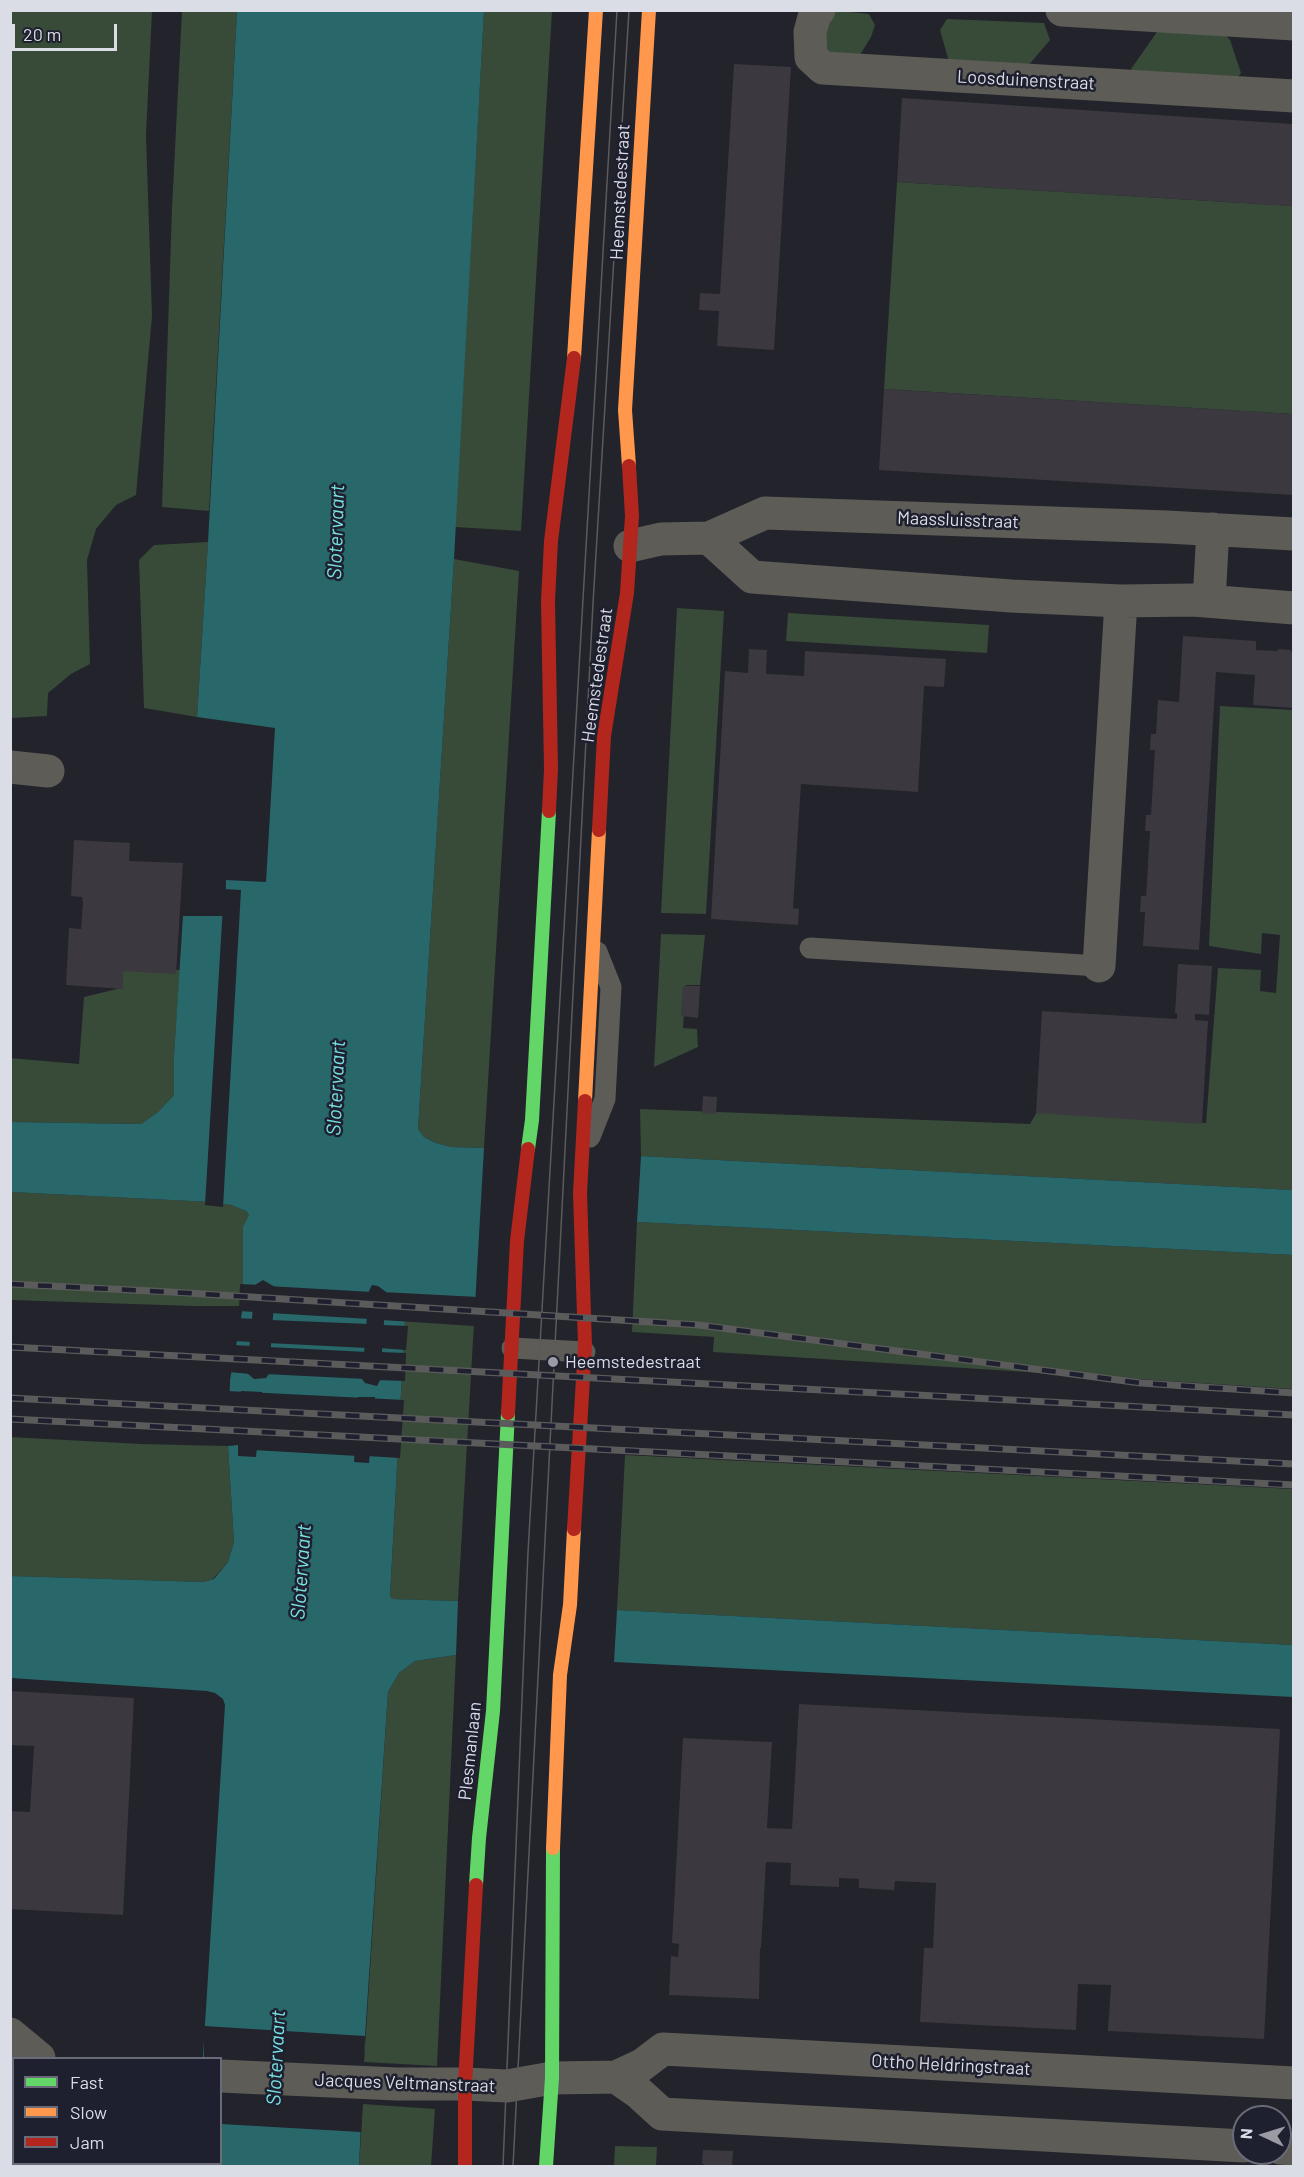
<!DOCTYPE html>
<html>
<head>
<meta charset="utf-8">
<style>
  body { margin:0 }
  #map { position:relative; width:1304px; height:2177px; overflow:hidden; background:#22232b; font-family:Barlow,sans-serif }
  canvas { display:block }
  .frame { position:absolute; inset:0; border:12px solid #dadce6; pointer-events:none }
  .legend { position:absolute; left:12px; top:2057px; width:210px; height:108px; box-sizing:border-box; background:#1e202f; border:2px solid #696b78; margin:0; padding:8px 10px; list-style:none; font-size:18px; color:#dadce6 }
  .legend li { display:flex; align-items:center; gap:12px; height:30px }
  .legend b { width:30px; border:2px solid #696b78 }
  .north { position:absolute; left:1232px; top:2105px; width:60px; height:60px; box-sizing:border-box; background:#1e202f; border:2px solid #696b78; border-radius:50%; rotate:274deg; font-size:16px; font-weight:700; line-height:24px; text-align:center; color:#dadce6 }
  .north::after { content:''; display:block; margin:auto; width:21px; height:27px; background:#9a9ba5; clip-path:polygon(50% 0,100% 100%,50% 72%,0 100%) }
  .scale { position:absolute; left:12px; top:24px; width:105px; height:27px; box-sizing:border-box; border:3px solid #dadce6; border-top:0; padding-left:8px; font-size:18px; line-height:21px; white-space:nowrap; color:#dadce6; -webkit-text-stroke:4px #1e202f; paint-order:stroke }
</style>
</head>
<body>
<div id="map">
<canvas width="1304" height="2177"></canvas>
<div class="frame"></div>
<ul class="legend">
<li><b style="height:8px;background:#63d668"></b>Fast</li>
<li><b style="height:8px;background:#ff974d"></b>Slow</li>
<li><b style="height:8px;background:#b3261e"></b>Jam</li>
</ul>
<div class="north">N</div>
<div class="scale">20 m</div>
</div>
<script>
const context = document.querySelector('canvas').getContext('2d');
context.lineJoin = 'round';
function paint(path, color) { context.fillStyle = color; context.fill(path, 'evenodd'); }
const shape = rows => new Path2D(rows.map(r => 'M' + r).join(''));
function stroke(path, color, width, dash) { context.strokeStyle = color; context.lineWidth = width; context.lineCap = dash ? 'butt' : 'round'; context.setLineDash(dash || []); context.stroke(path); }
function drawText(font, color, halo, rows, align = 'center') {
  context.font = font + ' Barlow,sans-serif'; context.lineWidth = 5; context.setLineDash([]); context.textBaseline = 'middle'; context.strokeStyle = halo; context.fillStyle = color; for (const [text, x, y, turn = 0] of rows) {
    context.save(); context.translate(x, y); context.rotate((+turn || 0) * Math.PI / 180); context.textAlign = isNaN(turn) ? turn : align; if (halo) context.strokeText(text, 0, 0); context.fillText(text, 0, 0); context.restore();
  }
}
paint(shape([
  [829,10,869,14,875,25,871,37,855,63,828,62,823,16],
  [10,11,152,11,146,135,152,316,136,495,116,505,96,529,87,560,90,664,71,674,48,693,47,716,11,718],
  [182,11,237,11,209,511,162,507,172,208],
  [484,11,552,11,521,531,455,527],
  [947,19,1044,23,1050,40,1022,73,951,69,940,30],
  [1159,29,1222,31,1230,40,1241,73,1230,87,1135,82,1131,69],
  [897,182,1293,206,1293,414,884,389],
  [208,542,197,717,144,708,139,560,154,545],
  [454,559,519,571,484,1148,450,1147,436,1143,424,1137,418,1129],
  [677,608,724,611,706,914,661,913],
  [788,613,989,625,987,653,786,641],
  [1220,706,1293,710,1293,1190,641,1156,640,1109,1030,1124,1037,1112,1206,1123,1218,968,1261,970,1260,991,1276,993,1280,935,1262,933,1261,954,1209,946],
  [661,934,705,935,700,985,686,985,683,1028,697,1029,698,1047,654,1067],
  [122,970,180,970,174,1055,174,1095,158,1112,141,1124,11,1122,10,1058,79,1064,84,997,121,988],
  [11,1192,211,1202,231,1205,246,1211,249,1215,243,1306,193,1306,11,1300],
  [637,1222,1293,1255,1293,1389,713,1352,714,1337,632,1332],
  [405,1319,474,1323,458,1601,392,1599,390,1597],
  [10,1437,141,1444,228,1446,234,1542,228,1562,213,1579,203,1582,11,1576],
  [625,1455,1293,1489,1293,1645,617,1610],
  [456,1655,437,2066,364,2062,388,1692,399,1673,415,1661],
  [363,2104,435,2109,431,2166,359,2166],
  [615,2146,657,2147,656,2166,614,2166],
  [154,2164,200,2164,199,2166,153,2166]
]), '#384a38');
paint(shape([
  [237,11,484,11,454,559,418,1129,424,1137,436,1143,451,1147,484,1148,474,1323,405,1319,390,1596,392,1599,458,1601,456,1655,415,1661,399,1673,388,1692,365,2036,359,2166,199,2166,200,2164,220,2164,220,2058,203,2058,203,2056,225,1705,223,1699,215,1693,207,1691,11,1678,11,1576,203,1582,214,1579,228,1562,234,1542,228,1446,238,1445,238,1456,256,1457,262,1392,241,1391,240,1417,229,1418,230,1380,243,1306,243,1227,249,1215,246,1211,231,1205,211,1202,11,1192,11,1122,141,1124,158,1112,174,1095,174,1055,183,916,225,916,226,880,266,882,275,728,197,717,208,542],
  [263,1280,275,1287,269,1374,266,1378,254,1379,247,1373,255,1285],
  [372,1285,378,1286,386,1292,380,1380,377,1386,365,1383,362,1379,369,1291],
  [358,1397,375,1397,369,1463,354,1462],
  [641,1156,1293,1190,1293,1255,637,1222],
  [617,1610,1293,1645,1293,1697,614,1662]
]), '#28676a');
paint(shape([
  [224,889,241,890,223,1207,205,1205],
  [240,1284,259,1285,255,1312,239,1311],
  [268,1286,372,1292,370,1319,270,1313,272,1288],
  [382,1292,478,1297,477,1324,474,1326,382,1320],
  [237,1318,255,1319,253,1342,234,1341],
  [270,1320,369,1324,367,1348,268,1343],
  [381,1325,408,1326,406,1350,380,1348],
  [233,1345,252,1346,251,1374,229,1372],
  [268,1347,367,1352,366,1379,265,1374],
  [379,1352,406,1353,405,1381,377,1380],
  [227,1391,404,1400,400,1458,367,1456,371,1400,361,1399,358,1456,253,1450,258,1394,244,1394,243,1419,229,1421,226,1418],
  [204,2026,365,2036,361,2132,221,2124,220,2058,204,2058]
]), '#22232b');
paint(shape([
  [734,64,791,67,774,350,717,346,719,311,699,310,700,293,720,294],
  [902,98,1293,124,1293,206,897,182],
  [884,389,1293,414,1293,495,879,470],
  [1183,636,1256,641,1256,650,1277,651,1278,649,1291,650,1291,652,1293,652,1293,708,1253,705,1255,675,1216,672,1199,950,1143,946,1145,912,1140,912,1141,896,1146,896,1150,831,1145,831,1146,815,1151,815,1153,783,1155,750,1150,750,1151,734,1156,734,1158,700,1179,702],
  [749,649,767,650,766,674,768,674,804,676,805,651,946,659,944,687,924,686,918,792,801,784,793,908,799,909,798,925,711,919,725,671,748,673],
  [74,840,130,843,129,861,183,863,176,974,123,971,123,989,66,985,69,928,81,929,83,903,82,897,71,896],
  [1178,964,1212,966,1209,1015,1195,1014,1195,1020,1208,1021,1202,1124,1036,1113,1042,1011,1177,1019,1177,1013,1175,1013],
  [683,986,700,986,698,1018,681,1016],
  [703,1096,717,1097,716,1114,702,1113],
  [10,1691,134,1698,123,1915,10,1909,10,1811,30,1812,34,1746,10,1745],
  [799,1704,1280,1729,1264,2039,1108,2031,1111,1985,1078,1984,1076,2030,920,2022,924,1948,933,1948,936,1883,895,1881,894,1890,859,1888,859,1879,839,1878,839,1887,790,1885,791,1863,766,1862,761,1948,760,1948,759,1999,669,1995,671,1956,678,1957,679,1944,672,1943,683,1738,772,1742,767,1828,792,1829],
  [703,2150,733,2151,732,2166,704,2166,704,2164,702,2164],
  [10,2160,14,2161,14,2164,66,2164,66,2166,10,2166]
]), '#3b393f');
stroke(shape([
  [810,948,1099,966],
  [590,1137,605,1099,611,987,597,952],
  [512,1348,585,1352]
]), '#5e5c57', 21);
stroke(shape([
  [819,10,815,14,810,32,811,57,823,68,1294,96],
  [1062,10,1294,24],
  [709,538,752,577,1011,596,1121,601,1193,600,1294,608],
  [630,546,661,539,709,538,765,513,1167,527,1294,534],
  [1209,601,1213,529],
  [10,767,48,771],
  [1099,966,1121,601],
  [10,2034,39,2058],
  [220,2076,397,2084,465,2084,507,2086,552,2078,616,2077,642,2065,663,2049,1294,2083],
  [616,2077,639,2093,662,2114,1244,2146],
  [1280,2148,1294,2149]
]), '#5e5c57', 33);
stroke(shape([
  [528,1149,532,1120,549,811],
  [476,1885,479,1838,493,1711,508,1413],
  [546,2166,552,2078,553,1848]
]), '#63d668', 14);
stroke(shape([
  [574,358,596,10],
  [629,466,625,410,649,10],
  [585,1101,599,830],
  [553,1848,560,1675,570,1605,574,1529]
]), '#ff974d', 14);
stroke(shape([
  [549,811,551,769,548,601,551,541,574,358],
  [599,830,604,736,627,593,632,516,629,466],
  [508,1413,517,1241,528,1149],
  [574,1529,585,1345,580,1193,585,1101],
  [465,2166,465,2084,476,1885]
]), '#b3261e', 14);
stroke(shape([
  [503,2166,528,1552,617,10],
  [513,2166,593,603,629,10]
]), '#5c5b5c', 1.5);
const rail = shape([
  [10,1284,171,1292,699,1325,1141,1383,1294,1393],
  [10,1347,1294,1415],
  [10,1398,1294,1464],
  [10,1419,1294,1485]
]);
stroke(rail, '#5c5b5c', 7);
stroke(rail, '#1e202f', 4.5, [14]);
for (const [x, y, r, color] of [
  [553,1362,6,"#9a9ba5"]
]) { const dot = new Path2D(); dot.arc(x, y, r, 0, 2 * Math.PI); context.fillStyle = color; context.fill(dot); stroke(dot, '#1e202f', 2); }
drawText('18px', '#dadce6', '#1e202f', [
  ["Loosduinenstraat",1026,80,3],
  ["Heemstedestraat",620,192,-87],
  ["Maassluisstraat",958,520,2],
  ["Heemstedestraat",597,675,-82],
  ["Plesmanlaan",470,1751,-84],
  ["Ottho Heldringstraat",951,2065,3],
  ["Jacques Veltmanstraat",405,2083,2]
]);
drawText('18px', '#dadce6', '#1e202f', [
  ["Heemstedestraat",565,1362]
], 'left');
drawText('italic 20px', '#77e1e3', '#1e202f', [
  ["Slotervaart",336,532,-88],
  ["Slotervaart",336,1088,-87],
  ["Slotervaart",301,1572,-86],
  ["Slotervaart",276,2058,-87]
]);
</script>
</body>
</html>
